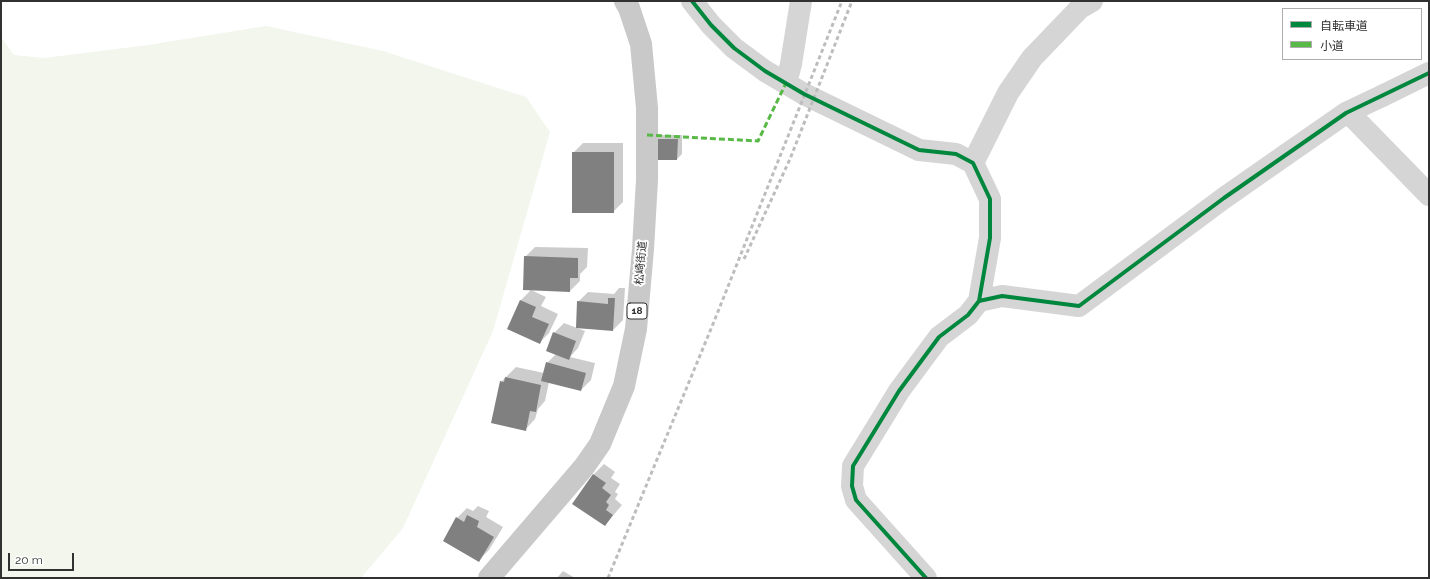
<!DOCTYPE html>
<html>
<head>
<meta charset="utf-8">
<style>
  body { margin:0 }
  #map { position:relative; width:1430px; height:579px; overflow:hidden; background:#fff; font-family:Raleway,"Noto Sans JP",sans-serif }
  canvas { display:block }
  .frame { position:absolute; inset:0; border:2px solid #313131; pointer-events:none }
  .legend { position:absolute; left:1282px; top:8px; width:140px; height:52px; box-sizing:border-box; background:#fff; border:1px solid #adadad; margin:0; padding:5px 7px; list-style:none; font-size:12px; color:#313131 }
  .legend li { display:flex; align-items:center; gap:8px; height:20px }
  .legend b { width:20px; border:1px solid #adadad }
  .scale { position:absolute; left:8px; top:553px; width:66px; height:18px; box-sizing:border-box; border:2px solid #313131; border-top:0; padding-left:5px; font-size:12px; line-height:14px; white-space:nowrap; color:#313131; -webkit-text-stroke:3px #fff; paint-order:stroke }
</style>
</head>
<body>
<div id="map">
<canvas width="1430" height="579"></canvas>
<div class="frame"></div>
<ul class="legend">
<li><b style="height:5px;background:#00873e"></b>自転車道</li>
<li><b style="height:5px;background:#58b947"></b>小道</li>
</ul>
<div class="scale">20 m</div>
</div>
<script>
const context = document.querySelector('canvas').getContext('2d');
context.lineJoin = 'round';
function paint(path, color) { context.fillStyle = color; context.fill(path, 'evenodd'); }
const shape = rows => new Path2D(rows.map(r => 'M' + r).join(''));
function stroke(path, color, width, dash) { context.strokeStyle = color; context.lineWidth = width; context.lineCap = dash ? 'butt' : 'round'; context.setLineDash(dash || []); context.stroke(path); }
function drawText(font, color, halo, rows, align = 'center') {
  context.font = font + ' Raleway,"Noto Sans JP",sans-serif'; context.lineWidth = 4; context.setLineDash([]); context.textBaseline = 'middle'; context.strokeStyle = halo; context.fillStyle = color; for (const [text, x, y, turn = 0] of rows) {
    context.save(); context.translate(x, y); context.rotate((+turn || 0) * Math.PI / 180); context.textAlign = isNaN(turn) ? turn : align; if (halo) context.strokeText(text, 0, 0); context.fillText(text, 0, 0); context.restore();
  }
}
paint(shape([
  [266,26,383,51,526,97,550,132,493,331,403,528,361,578,1,578,1,37,14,55,44,58,148,45]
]), '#f2f6ed');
paint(shape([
  [659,135,682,135,682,154,677,159,654,139],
  [583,143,623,143,623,202,613,212,573,153],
  [535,247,588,248,587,267,580,274,580,281,570,291,525,257],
  [619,288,625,288,623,320,613,330,577,328,585,331,578,348,570,357,595,363,591,380,581,390,549,382,545,401,538,409,535,419,525,430,501,382,516,367,544,373,547,363,556,354,554,333,564,323,577,328,578,302,588,292,614,294],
  [531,290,546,297,541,306,558,314,549,333,539,343,508,329,521,300],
  [604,464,615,472,611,478,620,484,615,492,618,494,615,499,622,505,605,525,574,503,594,474],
  [478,506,489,511,486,517,503,527,489,550,479,560,457,518,467,508,473,511],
  [563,571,575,578,557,578]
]), '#0003');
paint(shape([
  [653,139,678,139,677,160,653,160],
  [572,152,614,152,614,213,572,213],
  [524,256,578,258,578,278,570,278,570,292,523,290],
  [608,298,615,298,613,331,576,328,577,301,608,304],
  [520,300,536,307,532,317,549,324,540,344,507,329],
  [553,332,576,341,569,360,546,351],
  [546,362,586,373,581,391,541,381],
  [505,377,541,385,536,412,530,411,526,431,491,423,500,381,504,382],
  [593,474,606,483,602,488,611,495,606,502,609,505,606,510,613,515,605,526,572,504],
  [467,515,479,521,477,527,494,537,479,562,443,541,456,517,464,522]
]), '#808080');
stroke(shape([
  [692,1,711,25,734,48,765,71,804,94,919,150,956,154,973,163,990,199,990,238,979,301,968,315,939,337,899,391,853,466,852,486,856,500,926,578],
  [786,83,791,64,801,1],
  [1348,112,1429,195],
  [973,163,1008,93,1032,58,1080,8,1092,1],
  [979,301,1002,296,1079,306,1224,198,1287,154,1346,113,1382,96]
]), '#d5d5d5', 22);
stroke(shape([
  [1382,96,1429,73]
]), '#d5d5d5', 22);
stroke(shape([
  [489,578,584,467,600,444,624,386,636,329,643,249,647,180,647,108,641,44,629,8,625,1]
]), '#c9c9c9', 22);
stroke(shape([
  [744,259,790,159,852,1],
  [608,578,713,324,842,1]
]), '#bdbdbd', 3, [4, 3]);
stroke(shape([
  [647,135,758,141,786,83]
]), '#58b947', 3, [6, 3]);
stroke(shape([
  [692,1,711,25,734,48,765,71,804,94,919,150,956,154,973,163,990,199,990,238,979,301,968,315,939,337,899,391,853,466,852,486,856,500,926,578],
  [979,301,1002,296,1079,306,1224,198,1346,113,1429,73]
]), '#00873e', 4);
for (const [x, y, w] of [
  [637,311,20]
]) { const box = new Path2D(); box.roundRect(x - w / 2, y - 8, w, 16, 3); context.fillStyle = '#fff'; context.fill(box); stroke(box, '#313131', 1); }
drawText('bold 10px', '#313131', null, [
  ["18",637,311]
]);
drawText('11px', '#313131', '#fff', [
  ["松崎街道",641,263,-85]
]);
</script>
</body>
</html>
